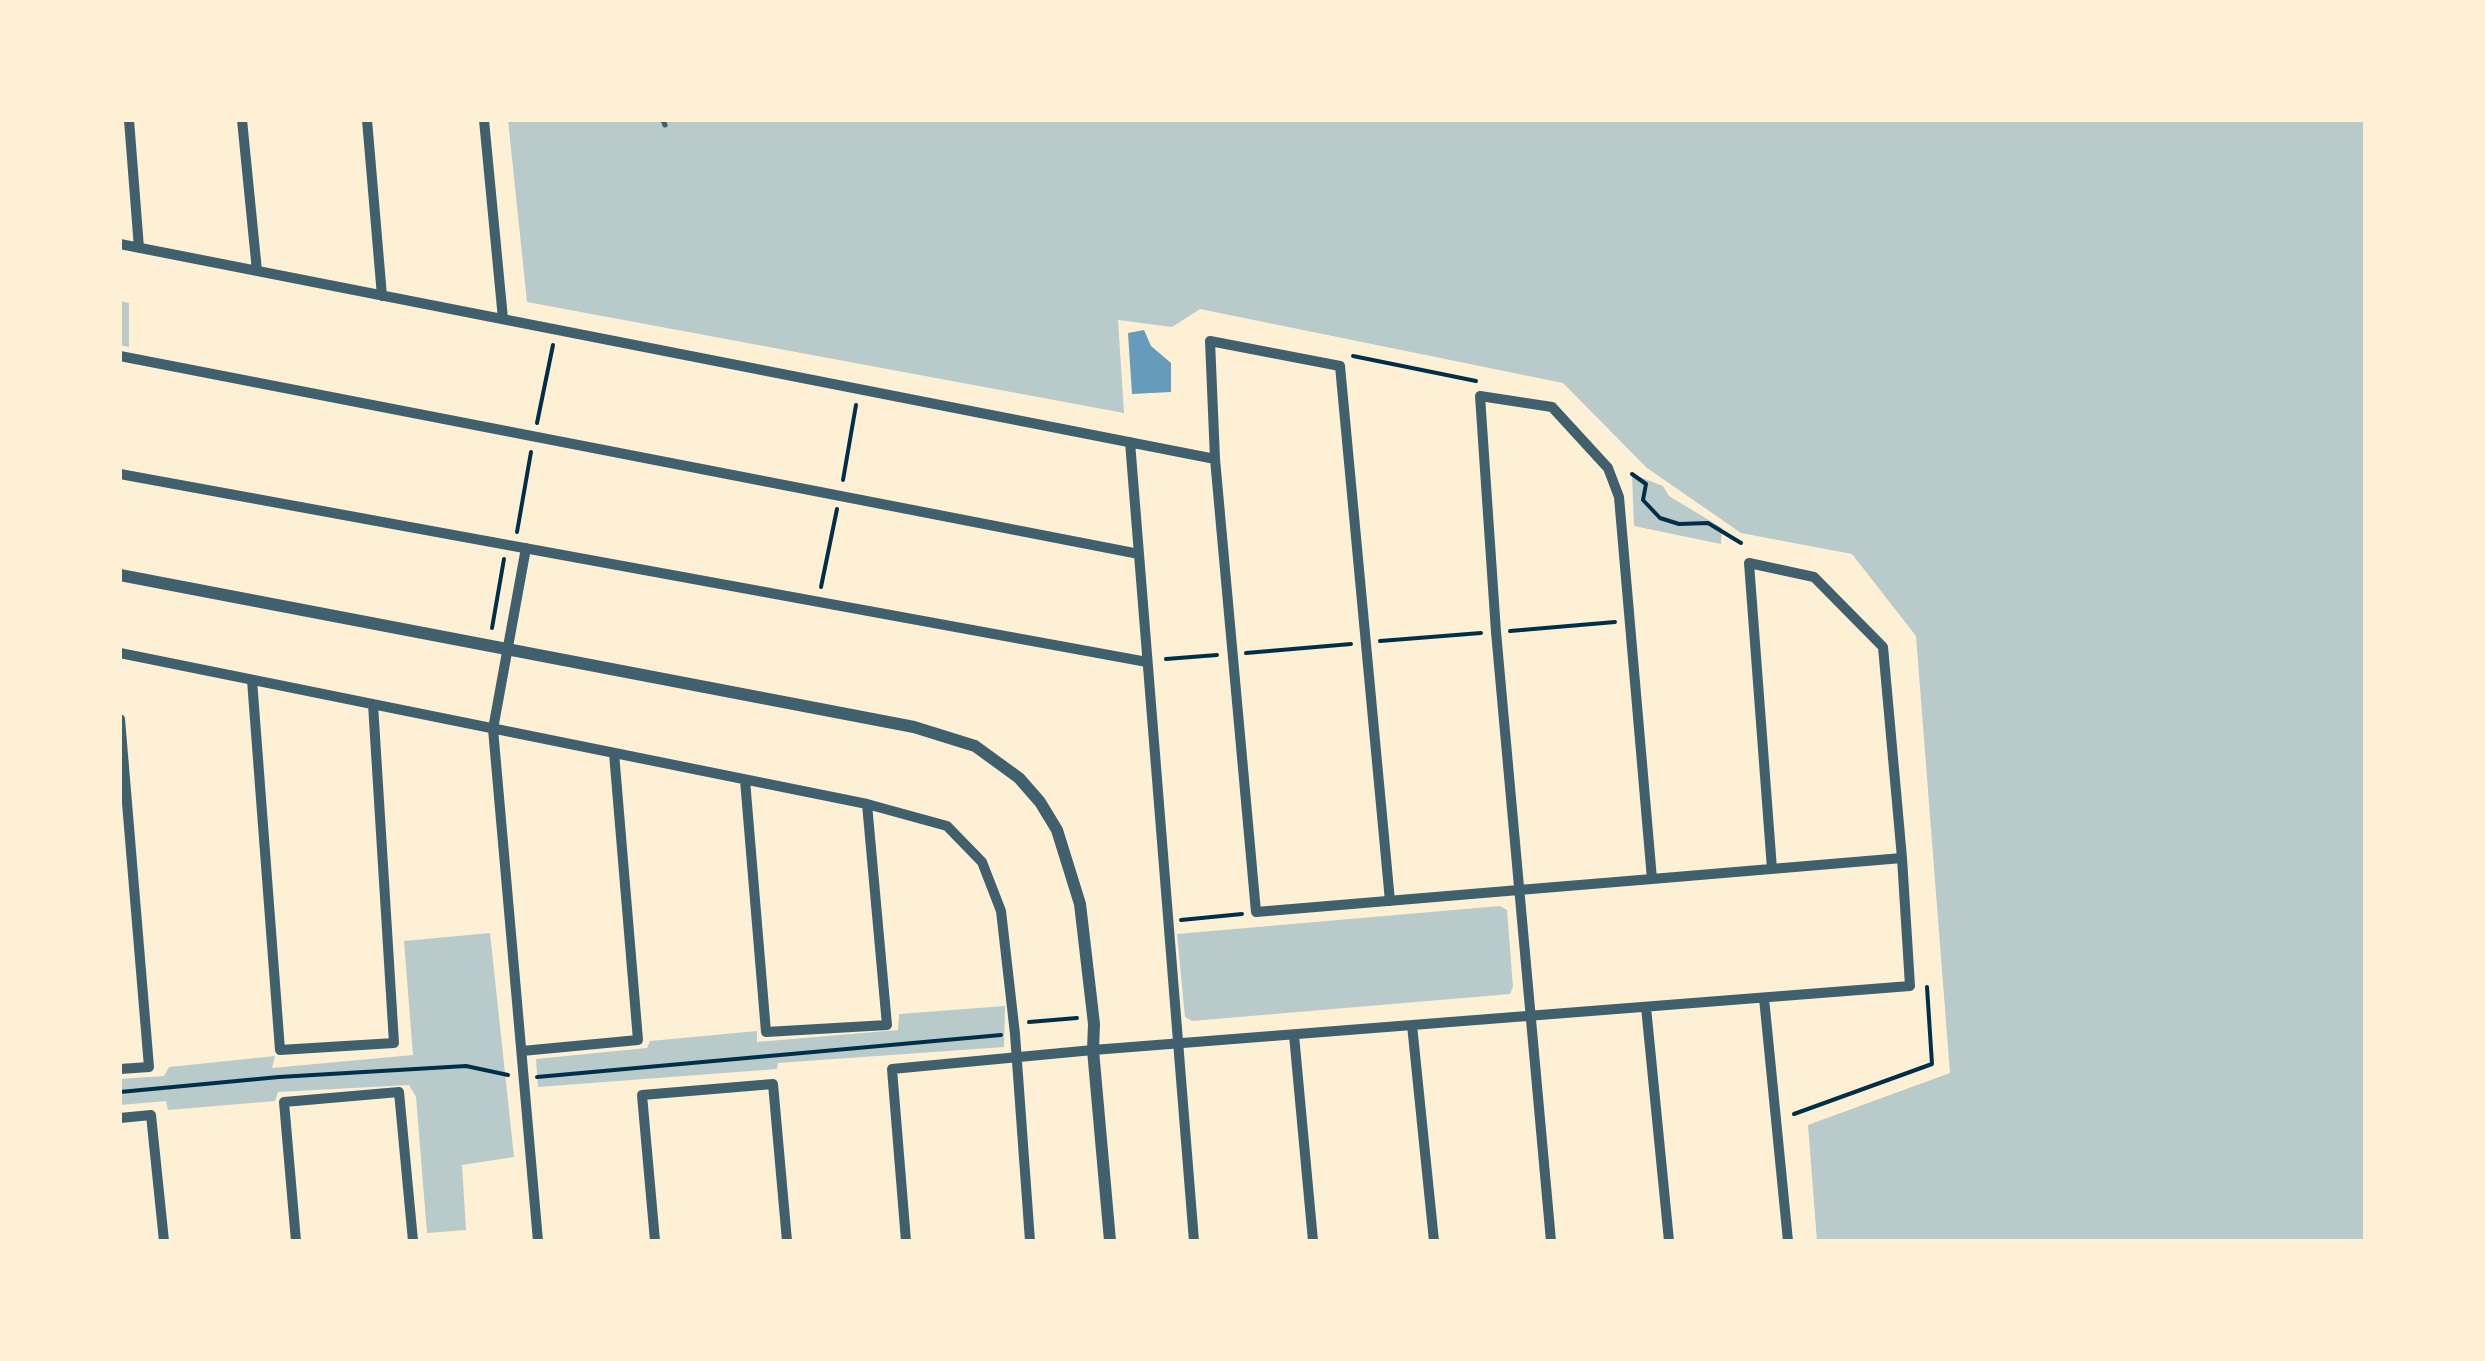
<!DOCTYPE html>
<html>
<head>
<meta charset="utf-8">
<style>
  body { margin:0 }
  #map { position:relative; width:2485px; height:1361px; overflow:hidden; background:#fdf0d5; font-family:Georgia,serif }
  canvas { display:block }
  .frame { position:absolute; inset:0; border:122px solid #fdf0d5; pointer-events:none }
</style>
</head>
<body>
<div id="map">
<canvas width="2485" height="1361"></canvas>
<div class="frame"></div>
</div>
<script>
const context = document.querySelector('canvas').getContext('2d');
context.lineJoin = 'round';
function paint(path, color) { context.fillStyle = color; context.fill(path, 'evenodd'); }
const shape = rows => new Path2D(rows.map(r => 'M' + r).join(''));
function stroke(path, color, width, dash) { context.strokeStyle = color; context.lineWidth = width; context.lineCap = dash ? 'butt' : 'round'; context.setLineDash(dash || []); context.stroke(path); }
paint(shape([
  [508,120,2365,120,2365,1241,1817,1241,1808,1125,1950,1073,1916,636,1852,554,1741,533,1647,468,1563,383,1200,309,1172,327,1118,320,1124,413,527,302],
  [120,301,129,303,129,347,120,345],
  [1632,474,1663,486,1669,496,1722,528,1721,544,1634,526],
  [1500,906,1507,910,1513,987,1510,994,1192,1021,1185,1017,1177,934],
  [490,933,514,1157,462,1165,466,1230,427,1233,416,1097,409,1085,278,1092,275,1101,168,1110,166,1101,120,1105,120,1079,164,1076,169,1067,275,1056,272,1068,413,1055,404,941],
  [1005,1006,1004,1047,778,1063,777,1069,538,1087,536,1059,647,1048,650,1041,757,1031,757,1042,898,1030,899,1014]
]), '#b9caca');
paint(shape([
  [1144,330,1151,346,1171,363,1171,392,1132,394,1128,333]
]), '#669bbc');
stroke(shape([
  [1353,356,1476,381],
  [537,423,553,345],
  [1632,474,1646,484,1643,500,1660,518,1679,524,1708,523,1741,543],
  [843,480,856,405],
  [517,532,531,452],
  [821,587,837,509],
  [492,628,504,559],
  [1510,631,1615,622],
  [1380,641,1481,633],
  [1246,653,1351,644],
  [1166,659,1217,655],
  [1181,920,1242,914],
  [1029,1022,1077,1018],
  [537,1077,1001,1035],
  [120,1092,279,1077,466,1066,508,1075],
  [1794,1114,1932,1064,1927,987]
]), '#003049', 4);
stroke(shape([
  [663,120,665,125]
]), '#3f606c', 5);
stroke(shape([
  [129,120,139,248],
  [242,120,257,271],
  [367,120,382,296],
  [484,120,503,319],
  [120,244,1215,459],
  [120,356,1139,554],
  [1130,442,1194,1241],
  [120,474,1147,662],
  [526,548,493,729,538,1241],
  [120,653,867,804,947,826,982,862,1001,911,1015,1034,1030,1241],
  [252,680,280,1050,394,1043,373,704],
  [120,719,149,1067,120,1069],
  [745,780,766,1032,887,1025,867,804],
  [1390,901,1340,366,1210,341,1215,459,1256,912,1519,890,1652,879,1902,858],
  [1764,998,1788,1241],
  [1646,1007,1669,1241],
  [1412,1025,1434,1241],
  [1294,1035,1313,1241],
  [522,1051,638,1040,614,753],
  [120,1118,151,1115,164,1241],
  [296,1241,284,1102,399,1092,413,1241],
  [655,1241,642,1095,773,1084,787,1241],
  [906,1241,892,1069,1093,1050,1910,986,1902,858,1883,647,1814,577,1749,563,1772,869],
  [1551,1241,1496,632,1480,396,1552,407,1608,468,1619,497,1652,879]
]), '#3f606c', 10);
stroke(shape([
  [120,575,914,727,975,746,1019,778,1040,802,1057,830,1080,904,1094,1024,1093,1050,1110,1241]
]), '#3f606c', 12);
</script>
</body>
</html>
